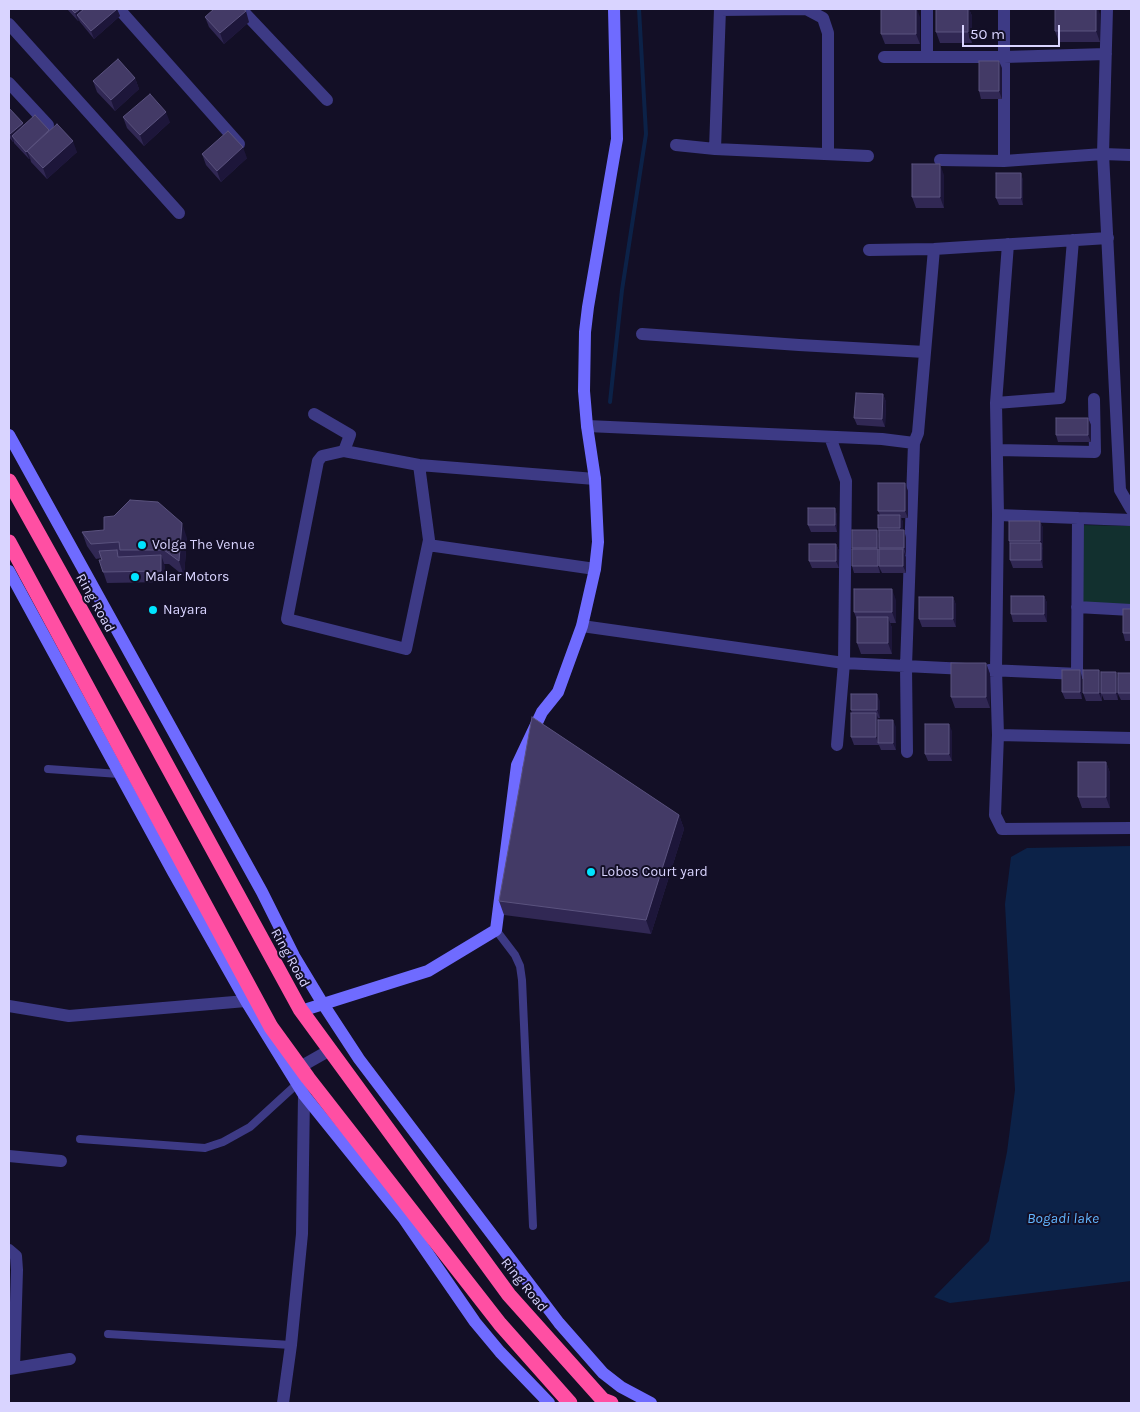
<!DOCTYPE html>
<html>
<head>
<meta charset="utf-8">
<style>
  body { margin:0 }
  #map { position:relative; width:1140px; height:1412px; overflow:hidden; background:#130f26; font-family:Karla,sans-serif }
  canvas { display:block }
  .frame { position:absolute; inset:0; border:10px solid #d9d4ff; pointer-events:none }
  .scale { position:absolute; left:962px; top:25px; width:98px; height:22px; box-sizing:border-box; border:2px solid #d9d4ff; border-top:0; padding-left:6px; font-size:15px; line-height:18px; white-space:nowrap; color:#d9d4ff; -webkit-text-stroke:4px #130f26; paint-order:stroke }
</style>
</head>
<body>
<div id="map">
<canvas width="1140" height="1412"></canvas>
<div class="frame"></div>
<div class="scale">50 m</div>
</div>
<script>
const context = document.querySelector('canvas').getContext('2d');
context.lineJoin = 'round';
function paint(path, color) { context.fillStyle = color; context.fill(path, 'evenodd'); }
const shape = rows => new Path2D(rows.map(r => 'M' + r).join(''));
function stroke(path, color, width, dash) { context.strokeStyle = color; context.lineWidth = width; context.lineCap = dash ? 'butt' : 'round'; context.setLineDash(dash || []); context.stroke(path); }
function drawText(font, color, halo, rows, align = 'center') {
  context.font = font + ' Karla,sans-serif'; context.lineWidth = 4; context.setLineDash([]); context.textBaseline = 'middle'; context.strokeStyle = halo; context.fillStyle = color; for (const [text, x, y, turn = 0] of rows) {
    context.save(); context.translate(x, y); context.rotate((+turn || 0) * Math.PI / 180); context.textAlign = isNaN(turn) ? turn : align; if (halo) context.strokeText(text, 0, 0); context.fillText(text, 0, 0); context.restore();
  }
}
paint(shape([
  [1082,525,1131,526,1131,605,1082,603]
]), '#12302f');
paint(shape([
  [1131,846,1131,1281,950,1303,934,1297,989,1241,1007,1152,1015,1090,1005,904,1011,857,1027,848]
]), '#0c2248');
stroke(shape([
  [610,402,622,290,646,134,639,9]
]), '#0c2248', 4);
stroke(shape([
  [48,769,119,774],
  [496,930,515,955,520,966,522,980,533,1226],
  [80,1139,205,1148,223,1142,250,1127,297,1084],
  [108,1334,291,1345]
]), '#3d3a85', 8);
stroke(shape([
  [119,9,239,144],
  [241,9,327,100],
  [927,9,927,57],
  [1004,9,1004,161],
  [1107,9,1103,154,1120,490,1131,509],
  [720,10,806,9,823,18,828,33,828,154],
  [9,24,179,213],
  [884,57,1004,57,1106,54],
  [9,83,48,125],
  [676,145,715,149,868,156],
  [715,149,720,9],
  [940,160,1004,161,1103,154,1131,155],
  [1008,244,996,403,998,515,996,670,998,735,995,815,1002,829,1131,828],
  [869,250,934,249,1108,238],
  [642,334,799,345,925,352],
  [996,403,1060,398,1073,240],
  [314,414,350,435,344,451,419,465,595,479],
  [587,426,882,439,914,443,906,666,907,752],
  [830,437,846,481,844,663,837,745],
  [914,443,918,433,934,249],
  [997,450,1095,452,1094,399],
  [344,451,322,456,318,461,287,619,406,649,429,540,419,465],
  [998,515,1131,520],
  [428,545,595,569],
  [1077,607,1131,610],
  [582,626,844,663,966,669],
  [989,670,1079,674],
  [1077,674,1078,518],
  [998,735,1131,738],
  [9,1006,69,1016,246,1001],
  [300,1067,330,1050],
  [9,1156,61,1161],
  [9,1250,16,1256,17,1270,14,1368],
  [9,1369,70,1359],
  [283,1403,291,1345,302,1234,304,1095,306,1088]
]), '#3d3a85', 12);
stroke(shape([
  [9,435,262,892,294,956,323,1004,359,1059,559,1323,603,1373,621,1387,651,1403],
  [9,571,173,872,246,1001,304,1095,404,1219,475,1322,500,1352,549,1403],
  [301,1011,428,971,496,930,517,765,542,712,558,692,582,626,595,569,598,542,595,479,587,426,584,391,585,332,588,307,617,139,614,9]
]), '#6f6bff', 12);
stroke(shape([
  [9,481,146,727,300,1009,509,1295,603,1400,611,1403],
  [9,542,271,1027,308,1078,500,1324,570,1403]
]), '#ff4fa3', 15);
paint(shape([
  [67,9,117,9,120,16,94,39,80,22,79,20,78,21],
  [936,9,969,9,972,16,972,43,940,43,936,32],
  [1100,14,1100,42,1059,42,1055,31],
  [205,17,249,22,224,44,209,27],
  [920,17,920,44,885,44,881,34],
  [1002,68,1002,99,981,99,979,91],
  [135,78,139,89,115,111,97,92,93,81],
  [9,108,24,125,49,131,77,152,47,179,31,162,30,158,29,159,14,143,14,141,13,142,9,137],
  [123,117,170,122,144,146,127,128],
  [202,154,247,158,221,182,206,165],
  [1021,173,1023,181,1023,205,999,205,996,198],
  [944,175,944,208,916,208,912,197],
  [883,394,886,402,885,427,857,425,854,418],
  [1088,418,1091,425,1091,442,1058,442,1056,435],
  [905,483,908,491,908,518,901,518,903,522,903,530,904,530,906,538,906,555,905,555,906,573,882,573,880,569,880,573,854,573,852,566,852,548,877,530,879,536,878,528,880,515,878,511],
  [835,508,837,516,837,532,811,532,808,525],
  [1040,521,1043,528,1043,568,1013,568,1010,560,1010,544,1009,541],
  [82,532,187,538,184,576,169,564,164,564,165,582,107,583,99,560,102,560,102,558,96,559,87,546],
  [836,544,839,551,839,568,812,568,809,561],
  [1044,596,1047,603,1047,622,1013,622,1011,614],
  [953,597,956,605,956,627,922,627,919,619],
  [896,600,896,623,890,623,892,628,892,654,861,654,857,643,857,620,854,612],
  [1131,609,1131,641,1125,641,1123,633],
  [986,663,990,674,990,708,955,708,951,697],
  [1099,670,1101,675,1118,678,1131,673,1131,700,1121,700,1118,694,1118,700,1104,700,1102,695,1102,701,1086,701,1083,693],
  [1082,677,1082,699,1065,699,1062,692],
  [880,701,880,718,878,718,878,720,896,727,896,750,881,750,879,745,854,745,851,737,852,713,851,710],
  [952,731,952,761,928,761,925,754],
  [1106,762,1110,773,1110,808,1082,808,1078,797],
  [679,815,684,829,651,934,504,915,499,901]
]), '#312854');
paint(shape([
  [80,9,91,9,77,15,79,20,78,21,75,13],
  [117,9,120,16,94,39,91,31],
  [916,9,917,9,920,17,920,44,916,34],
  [968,9,969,9,972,16,972,43,968,32],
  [1096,9,1098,9,1100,14,1100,42,1096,31],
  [246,11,249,22,224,44,220,33],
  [999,61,1002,68,1002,99,999,91],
  [135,78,139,89,115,111,111,100],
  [166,112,170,122,144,146,140,135],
  [23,123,26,130,12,136,14,141,13,142,10,134],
  [49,130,27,151,30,158,29,159,26,152],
  [73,141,77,152,47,179,43,168],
  [243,147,247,158,221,182,217,171],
  [940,164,944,175,944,208,940,197],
  [1021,173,1023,181,1023,205,1021,198],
  [883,394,886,402,885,427,882,419],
  [1088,418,1091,425,1091,442,1088,435],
  [905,483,908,491,908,518,905,511],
  [835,508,837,516,837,532,835,525],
  [900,515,903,522,903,535,900,528],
  [1040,521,1043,528,1043,549,1040,541],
  [182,523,187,538,184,576,179,561],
  [877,530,879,538,879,566,880,569,880,573,878,566],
  [904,530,906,538,906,555,904,548],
  [1041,543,1043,550,1043,568,1041,560],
  [836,544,839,551,839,568,836,561],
  [903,549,906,557,906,573,903,566],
  [161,555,165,566,165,582,161,571],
  [892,589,896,600,896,623,892,612],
  [1044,596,1047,603,1047,622,1044,614],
  [953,597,956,605,956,627,953,619],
  [888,617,892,628,892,654,888,643],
  [986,663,990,674,990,708,986,697],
  [1080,670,1082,677,1082,699,1080,692],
  [1099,670,1102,677,1101,693,1102,701,1099,693],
  [1116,672,1118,679,1118,700,1116,693],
  [877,694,880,701,880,718,877,710],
  [876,713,879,720,878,743,876,737],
  [893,720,896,727,896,750,893,743],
  [949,724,952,731,952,761,949,754],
  [1106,762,1110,773,1110,808,1106,797],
  [679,815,684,829,651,934,646,920]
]), '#1d163a');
const building = shape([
  [71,9,80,9,75,13,71,9],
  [84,9,117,9,91,31,77,15,84,9],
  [214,9,243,9,246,11,220,33,205,17,214,9],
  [881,9,916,9,916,34,881,34,881,9],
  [936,9,968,9,968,32,936,32,936,9],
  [1055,9,1096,9,1096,31,1055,31,1055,9],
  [118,59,135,78,111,100,93,81,118,59],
  [979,61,999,61,999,91,979,91,979,61],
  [150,94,166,112,140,135,123,117,150,94],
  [9,108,23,123,10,134,9,133,9,108],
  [35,115,49,130,26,152,12,136,35,115],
  [57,124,73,141,43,168,27,151,57,124],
  [228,131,243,147,217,171,202,154,228,131],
  [912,164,940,164,940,197,912,197,912,164],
  [996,173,1021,173,1021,198,996,198,996,173],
  [856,393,883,394,882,419,854,418,856,393],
  [1056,418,1088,418,1088,435,1056,435,1056,418],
  [878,483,905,483,905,511,878,511,878,483],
  [130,500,158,502,182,523,179,561,164,550,120,550,119,542,91,544,82,532,104,530,104,517,114,516,130,500],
  [808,508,835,508,835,525,808,525,808,508],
  [878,515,900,515,900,528,878,528,878,515],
  [1009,521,1040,521,1040,541,1009,541,1009,521],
  [852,530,877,530,877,548,852,548,852,530],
  [879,530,904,530,904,548,879,548,879,530],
  [1010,543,1041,543,1041,560,1010,560,1010,543],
  [809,544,836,544,836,561,809,561,809,544],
  [852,549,878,549,878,566,852,566,852,549],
  [879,549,903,549,903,566,879,566,879,549],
  [117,550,118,557,161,555,161,571,103,572,99,560,102,560,99,551,117,550],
  [854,589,892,589,892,612,854,612,854,589],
  [1011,596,1044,596,1044,614,1011,614,1011,596],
  [919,597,953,597,953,619,919,619,919,597],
  [1123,609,1131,609,1131,633,1123,633,1123,609],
  [857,617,888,617,888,643,857,643,857,617],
  [951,663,986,663,986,697,951,697,951,663],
  [1062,670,1080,670,1080,692,1062,692,1062,670],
  [1083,670,1099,670,1099,693,1083,693,1083,670],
  [1101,672,1116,672,1116,693,1101,693,1101,672],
  [1118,673,1131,673,1131,693,1118,693,1118,673],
  [851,694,877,694,877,710,851,710,851,694],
  [851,713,876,713,876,737,851,737,851,713],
  [532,717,679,815,646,920,499,901,532,717],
  [878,720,893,720,893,743,878,743,878,720],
  [925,724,949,724,949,754,925,754,925,724],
  [1078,762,1106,762,1106,797,1078,797,1078,762]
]);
paint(building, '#433a66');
stroke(building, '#5a527e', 1);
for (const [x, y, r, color] of [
  [142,545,5,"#00e5ff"],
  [135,577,5,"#00e5ff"],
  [153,610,5,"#00e5ff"],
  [591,872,5,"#00e5ff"]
]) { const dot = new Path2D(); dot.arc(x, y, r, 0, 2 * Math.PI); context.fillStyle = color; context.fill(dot); stroke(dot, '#130f26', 2); }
drawText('14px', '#d9d4ff', '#130f26', [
  ["Volga The Venue",152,545],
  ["Malar Motors",145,577],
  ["Nayara",163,610],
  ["Lobos Court yard",601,872]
], 'left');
drawText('14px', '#d9d4ff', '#130f26', [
  ["Ring Road",95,603,61],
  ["Ring Road",290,958,61],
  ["Ring Road",524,1285,51]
]);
drawText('italic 15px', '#62b6ff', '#130f26', [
  ["Bogadi lake",1063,1219]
]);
</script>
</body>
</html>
